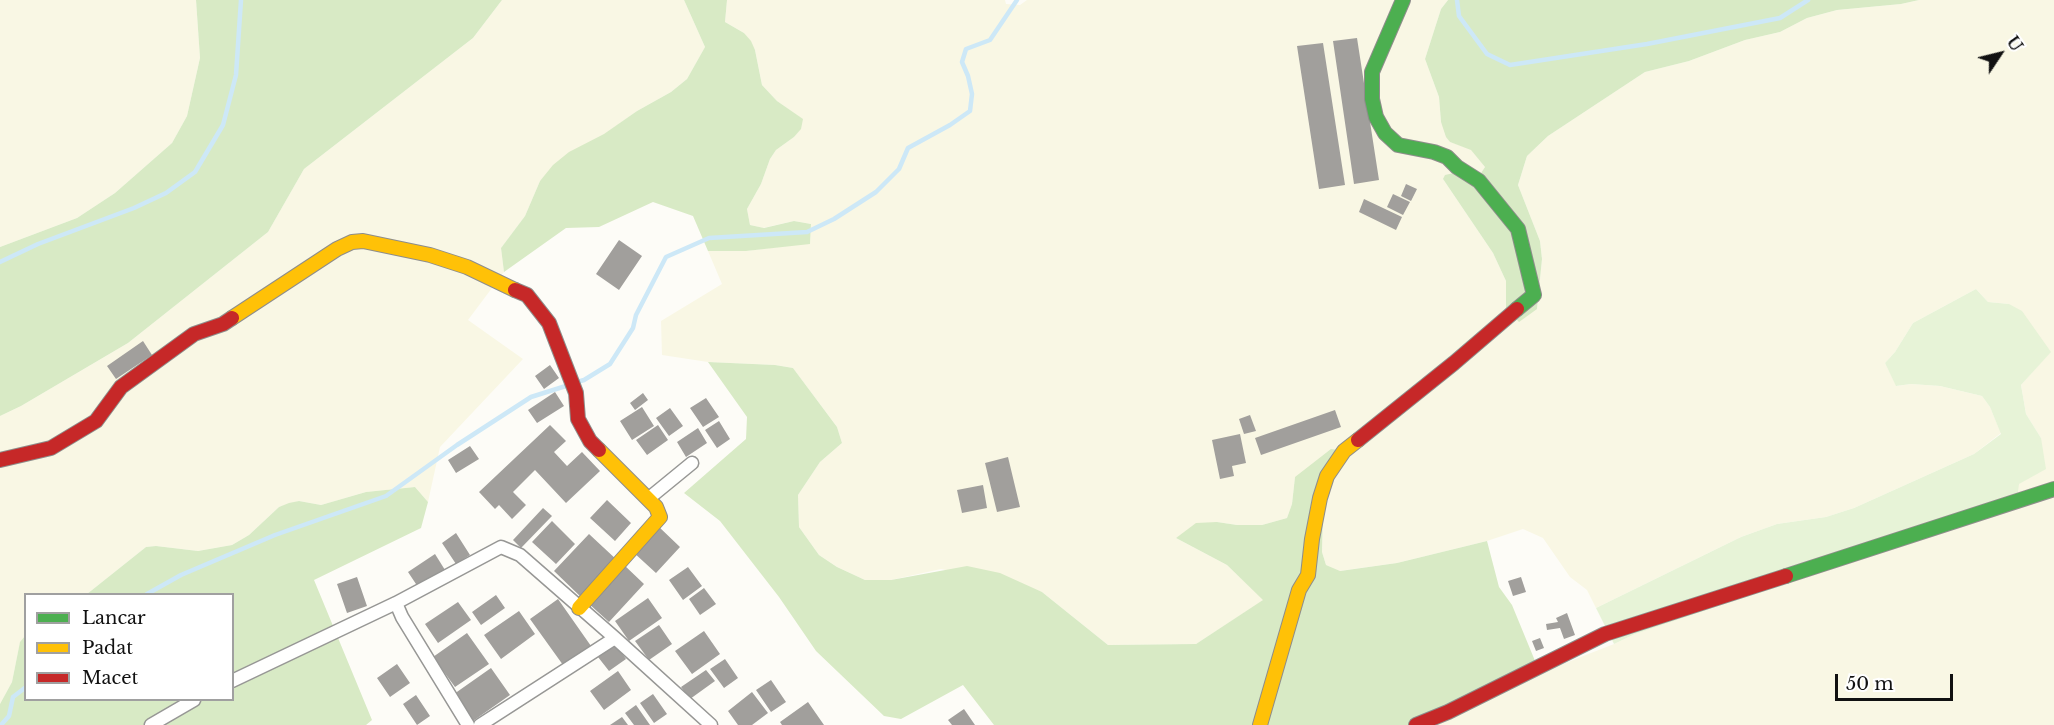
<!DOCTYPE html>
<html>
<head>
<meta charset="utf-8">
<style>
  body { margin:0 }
  #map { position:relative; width:2054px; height:725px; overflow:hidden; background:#fdfcf7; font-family:"Libre Baskerville",serif }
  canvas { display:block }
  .legend { position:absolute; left:24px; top:593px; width:210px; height:108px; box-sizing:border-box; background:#fff; border:2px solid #a0a0a0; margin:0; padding:8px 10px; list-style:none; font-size:18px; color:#111 }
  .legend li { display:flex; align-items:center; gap:12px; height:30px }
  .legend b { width:30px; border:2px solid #a0a0a0 }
  .north { position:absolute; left:1970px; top:24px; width:60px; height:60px; -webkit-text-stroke:4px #fff; paint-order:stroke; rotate:55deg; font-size:16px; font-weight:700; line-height:24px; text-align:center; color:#111 }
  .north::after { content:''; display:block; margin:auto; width:21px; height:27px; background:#111; clip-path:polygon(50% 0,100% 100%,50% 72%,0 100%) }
  .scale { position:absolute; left:1835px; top:674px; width:118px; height:27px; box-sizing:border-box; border:3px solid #111; border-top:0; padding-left:8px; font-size:18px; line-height:21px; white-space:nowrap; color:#111; -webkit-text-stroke:4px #fff; paint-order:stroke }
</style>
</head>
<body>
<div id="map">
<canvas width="2054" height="725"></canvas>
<ul class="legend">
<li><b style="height:8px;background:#4caf50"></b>Lancar</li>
<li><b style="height:8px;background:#ffc107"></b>Padat</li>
<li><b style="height:8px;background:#c62828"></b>Macet</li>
</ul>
<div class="north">U</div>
<div class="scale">50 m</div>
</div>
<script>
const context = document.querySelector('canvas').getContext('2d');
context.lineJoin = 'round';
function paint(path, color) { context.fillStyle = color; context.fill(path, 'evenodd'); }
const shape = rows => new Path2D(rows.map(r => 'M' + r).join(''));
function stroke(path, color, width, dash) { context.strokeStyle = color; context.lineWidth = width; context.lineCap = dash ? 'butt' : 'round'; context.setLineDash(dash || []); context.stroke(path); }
paint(shape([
  [0,0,196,0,200,58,187,116,172,143,115,193,77,218,0,247],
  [502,0,684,0,705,47,687,79,671,92,637,111,540,181,525,216,501,248,504,272,468,320,523,359,440,447,428,502,415,487,366,492,321,505,299,501,279,507,249,535,232,545,198,551,156,546,146,547,87,594,26,594,25,636,20,643,12,682,0,704,0,416,21,406,128,343,268,232,304,169,473,38],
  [727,0,1005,0,1006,4,1020,5,1027,0,1448,0,1441,9,1425,59,1439,97,1441,122,1450,142,1471,149,1485,167,1479,176,1443,179,1493,253,1506,281,1506,308,1537,309,1542,259,1540,241,1518,185,1527,156,1548,136,1645,72,1689,61,1745,40,1780,32,1807,18,1837,10,1901,4,1919,0,2054,0,2054,725,1427,725,1540,673,1614,644,1635,634,2019,484,2041,438,2026,414,2021,385,2050,352,2009,304,1988,302,1976,289,1913,323,1895,352,1885,363,1897,386,1911,384,1940,386,1982,396,1990,407,2001,433,1974,454,1854,508,1826,517,1777,524,1741,537,1596,608,1587,590,1570,577,1543,538,1523,529,1487,541,1397,563,1339,571,1326,565,1322,552,1323,513,1295,477,1292,504,1287,518,1262,525,1237,525,1217,522,1176,538,1227,565,1264,600,1196,644,1108,645,1042,592,941,569,891,580,865,580,837,567,819,555,799,527,798,495,820,462,842,443,837,427,793,368,775,365,708,362,662,355,661,321,722,284,708,251,746,251,810,243,811,224,794,221,763,228,750,225,747,209,761,184,770,159,776,150,794,137,800,129,802,119,777,101,762,85,755,50,744,33,725,22]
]), '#f9f7e4');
paint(shape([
  [1976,289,1988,302,2009,304,2022,311,2051,352,2021,385,2026,414,2041,438,2046,469,2019,484,2016,506,1635,634,1614,644,1596,608,1741,537,1777,524,1826,517,1854,508,1974,454,2001,434,1990,407,1982,396,1940,386,1911,384,1896,386,1885,363,1895,352,1913,323]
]), '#e7f3d7');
paint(shape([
  [196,0,502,0,473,38,304,169,268,232,128,343,21,406,0,416,0,247,77,218,115,193,172,143,187,116,200,58],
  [684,0,727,0,725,22,744,33,751,41,755,50,762,85,777,101,803,119,801,129,794,137,776,150,770,159,761,184,747,209,750,225,764,228,794,221,811,224,810,244,746,251,708,251,693,216,653,202,599,227,566,228,504,272,501,248,525,216,540,181,553,165,569,152,604,134,637,111,671,92,687,79,705,47],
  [1448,0,1919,0,1901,4,1837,10,1807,18,1780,32,1745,40,1689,61,1645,72,1548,136,1527,156,1518,185,1540,241,1542,259,1537,309,1519,322,1506,308,1506,281,1493,253,1443,179,1445,175,1454,173,1479,176,1485,167,1471,150,1450,142,1446,137,1441,122,1439,97,1425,59,1441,9],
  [708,362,775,365,793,368,837,427,842,443,820,462,798,495,799,527,819,555,837,567,865,580,891,580,967,566,1000,573,1042,592,1108,645,1196,644,1263,600,1227,565,1176,538,1196,523,1217,522,1237,525,1262,525,1287,518,1292,504,1295,477,1331,449,1352,452,1333,478,1323,513,1322,552,1326,565,1340,571,1397,563,1487,541,1499,587,1512,605,1540,673,1427,725,994,725,963,685,901,719,884,716,816,651,779,597,720,521,684,493,746,439,747,417],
  [415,487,428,502,421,528,314,580,372,720,366,725,0,725,0,704,12,682,20,642,25,636,26,700,232,700,232,594,87,594,146,547,156,546,198,551,232,545,249,535,279,507,289,503,299,501,321,505,366,492]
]), '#d8eac5');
stroke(shape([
  [1457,0,1459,16,1487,54,1510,65,1647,44,1780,18,1808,0],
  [0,262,38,244,134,208,166,193,195,172,223,125,236,75,241,0],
  [577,382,584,380,610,364,633,328,636,315,666,257,709,238,807,232,834,219,876,192,899,169,908,148,950,125,970,111,972,94,968,76,962,62,966,49,990,40,1017,0],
  [147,594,181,575,275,535,386,496,457,445,531,397,569,385],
  [1,725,9,716,13,697,26,687]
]), '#cde8f7', 4.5);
paint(shape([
  [1357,38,1379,180,1354,184,1333,41],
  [1323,43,1345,185,1319,189,1297,46],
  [1406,184,1417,189,1411,201,1401,196],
  [1393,194,1410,202,1403,215,1387,207],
  [1364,199,1402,217,1396,230,1359,212],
  [619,240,642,256,619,290,596,274],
  [143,341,152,355,116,379,107,366],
  [550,365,559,378,544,389,535,376],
  [555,392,564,406,537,423,528,410],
  [643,393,648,400,635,410,630,403],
  [706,398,719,417,703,427,690,408],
  [642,407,654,426,632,440,620,421],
  [670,408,683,426,669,436,656,418],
  [1335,410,1341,427,1261,455,1255,438],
  [1250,415,1256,431,1244,434,1239,419],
  [719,421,730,439,717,448,705,430],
  [550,425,566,441,554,452,567,466,582,452,600,471,566,503,535,470,513,492,526,505,512,519,499,505,495,509,479,492],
  [658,425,668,440,647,455,636,440],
  [698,428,707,443,686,457,677,442],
  [1240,434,1246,463,1232,466,1234,476,1220,479,1212,440],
  [470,446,479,459,456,473,448,460],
  [1008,457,1020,507,997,512,985,463],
  [983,485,987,508,962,513,957,490],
  [607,500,631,523,615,541,590,518],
  [543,508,552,516,521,548,513,540],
  [552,521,575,544,556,564,532,542],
  [658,526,680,547,656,573,633,552],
  [456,533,470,555,456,564,442,543],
  [589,534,618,561,583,599,554,571],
  [435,554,445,570,418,587,408,572],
  [623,564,644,584,609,622,587,602],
  [688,567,702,586,683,600,669,580],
  [357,577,367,606,347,613,337,584],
  [1521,577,1526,592,1513,596,1508,581],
  [704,588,716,604,700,615,689,599],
  [496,595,505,608,481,625,472,612],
  [648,598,662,618,629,641,615,621],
  [558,599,591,646,563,665,530,619],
  [458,602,471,620,438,643,425,624],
  [519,611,535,634,501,659,484,635],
  [1567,613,1575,635,1564,639,1560,628,1547,630,1546,624,1558,622,1556,618],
  [659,625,672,644,649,660,635,641],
  [704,631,720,654,692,674,675,651],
  [467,633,489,664,455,687,433,657],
  [1540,638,1544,648,1536,651,1532,641],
  [616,645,626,659,609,671,598,657],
  [725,659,738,678,724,688,710,669],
  [397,664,410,683,390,697,377,678],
  [491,668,510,695,473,721,454,694],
  [706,670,715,681,690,699,681,687],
  [618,671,631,690,604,710,590,691],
  [771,680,786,702,771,712,756,690],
  [752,692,768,713,752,725,738,725,728,711],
  [653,694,667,714,654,723,640,703],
  [416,695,430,716,417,725,403,704],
  [808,702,824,725,782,725,780,722],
  [636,705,650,725,634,725,625,713],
  [964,709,975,725,952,725,948,720],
  [622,717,628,725,610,725]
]), '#a19f9c');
const street = shape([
  [648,499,692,463],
  [396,603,402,617,468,725],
  [232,681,396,603,501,547,520,555,615,638,711,725],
  [151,725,194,700],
  [480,725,615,638]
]);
const fast = shape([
  [1403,0,1372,72,1372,99,1376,117,1385,133,1398,145,1434,152,1447,157,1457,167,1479,181,1518,229,1534,295,1517,309],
  [1786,576,2054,489]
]);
const slow = shape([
  [232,318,337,249,352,242,363,241,430,255,467,267,515,290],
  [579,608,660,517,656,507,599,450],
  [1260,725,1299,590,1308,575,1312,539,1320,498,1327,476,1344,451,1358,440]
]);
const jam = shape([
  [515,290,527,295,549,323,576,393,578,419,590,441,599,450],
  [1358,440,1454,363,1517,309],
  [0,460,51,448,96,421,121,387,194,334,223,324,232,318],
  [1416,725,1448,712,1605,634,1786,576]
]);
stroke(street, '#979795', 15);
stroke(fast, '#8e8d8b', 16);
stroke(slow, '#8e8d8b', 16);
stroke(jam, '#8e8d8b', 16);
stroke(street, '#fffffe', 12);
stroke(fast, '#4caf50', 14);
stroke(slow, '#ffc107', 14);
stroke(jam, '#c62828', 14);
</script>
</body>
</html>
